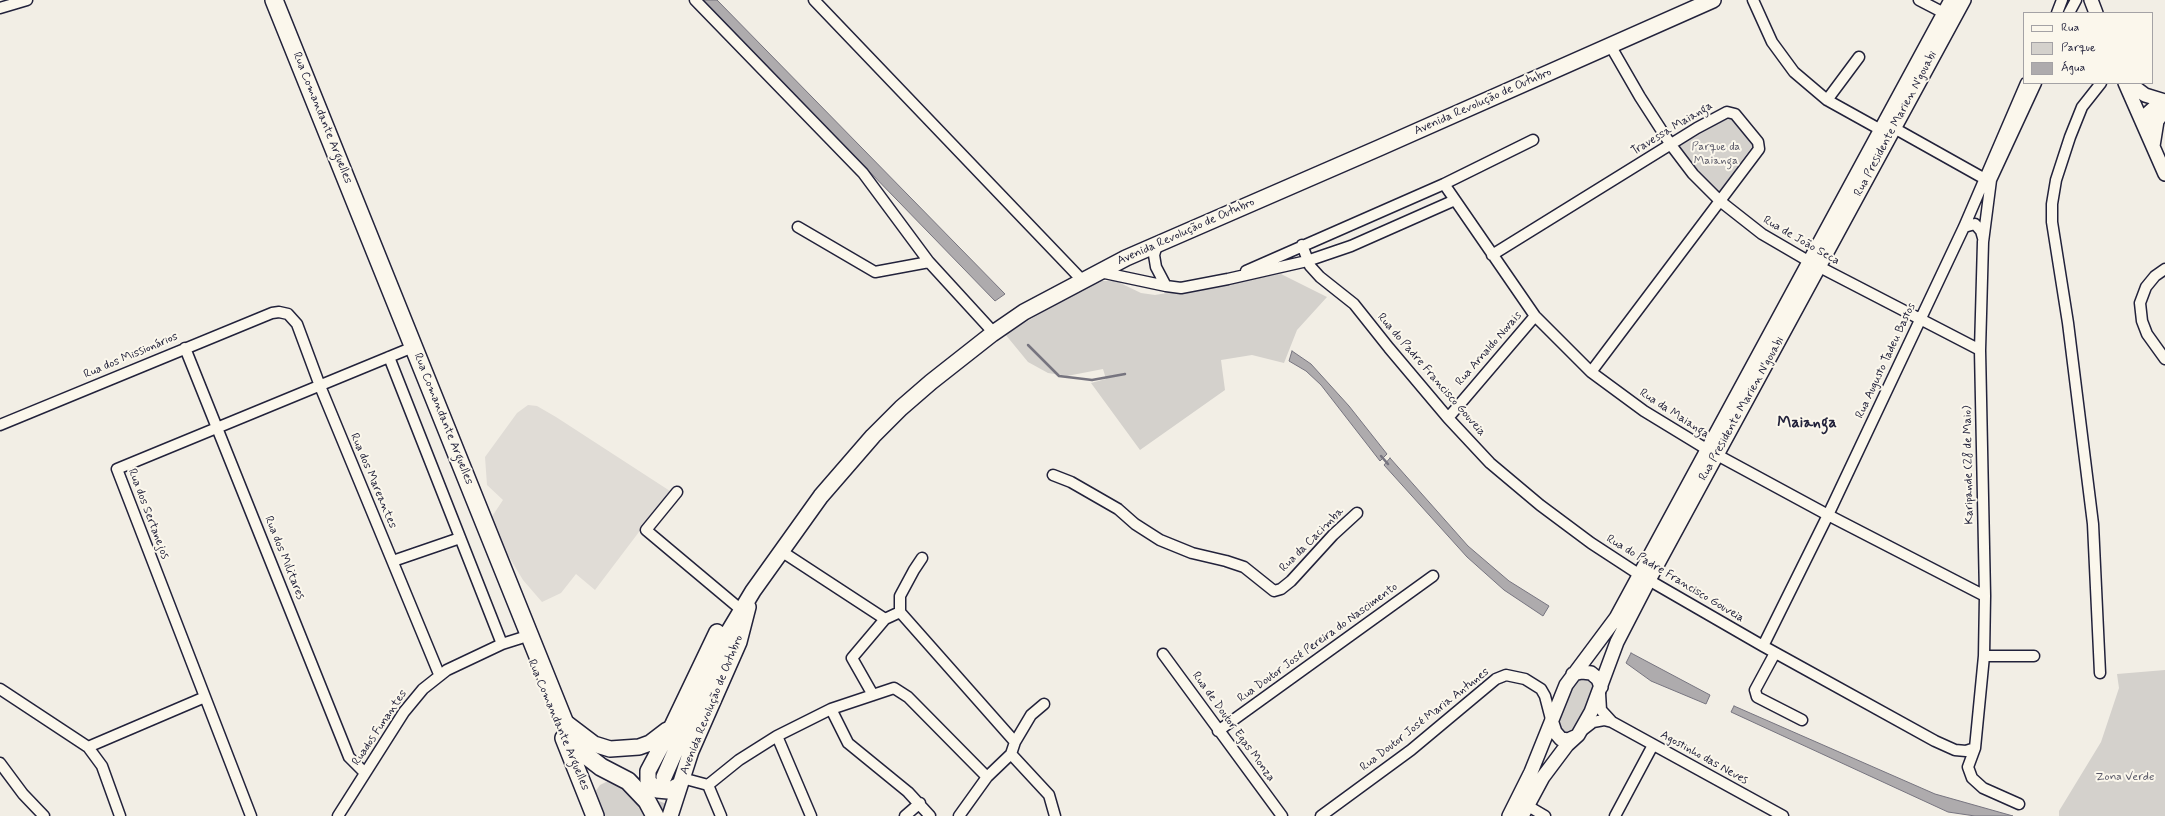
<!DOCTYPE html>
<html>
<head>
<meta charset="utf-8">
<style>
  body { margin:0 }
  #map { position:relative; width:2165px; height:816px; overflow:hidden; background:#f2eee5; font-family:Mynerve,sans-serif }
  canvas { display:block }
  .legend { position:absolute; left:2023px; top:12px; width:130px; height:72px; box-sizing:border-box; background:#fbf7ec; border:1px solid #a4a2a5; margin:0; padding:5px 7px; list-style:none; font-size:12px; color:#22223b }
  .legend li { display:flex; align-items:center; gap:8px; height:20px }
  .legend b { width:20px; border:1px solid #a4a2a5 }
</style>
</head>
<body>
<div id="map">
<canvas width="2165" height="816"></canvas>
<ul class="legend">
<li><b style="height:5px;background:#fbf7ec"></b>Rua</li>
<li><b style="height:11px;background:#d4d1cc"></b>Parque</li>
<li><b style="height:11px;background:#aeabad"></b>Água</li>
</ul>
</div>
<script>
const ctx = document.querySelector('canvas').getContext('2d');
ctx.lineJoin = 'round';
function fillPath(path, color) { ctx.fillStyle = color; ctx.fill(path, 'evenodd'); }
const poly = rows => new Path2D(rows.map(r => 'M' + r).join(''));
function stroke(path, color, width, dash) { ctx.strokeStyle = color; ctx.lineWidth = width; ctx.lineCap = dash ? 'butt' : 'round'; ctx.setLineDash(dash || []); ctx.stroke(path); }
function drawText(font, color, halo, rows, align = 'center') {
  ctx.font = font + ' Mynerve,sans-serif'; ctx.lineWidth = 4; ctx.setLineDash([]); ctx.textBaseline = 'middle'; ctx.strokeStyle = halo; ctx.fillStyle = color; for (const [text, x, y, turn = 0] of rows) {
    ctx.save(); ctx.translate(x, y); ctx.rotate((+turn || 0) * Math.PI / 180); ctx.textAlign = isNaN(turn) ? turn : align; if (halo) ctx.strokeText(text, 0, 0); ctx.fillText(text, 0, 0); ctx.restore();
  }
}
fillPath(poly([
  [528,405,537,406,556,417,670,491,595,590,576,574,561,593,542,602,523,580,505,550,491,518,503,500,487,485,485,457,517,413]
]), '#e0dcd6');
fillPath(poly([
  [1731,116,1754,144,1718,193,1678,147],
  [1281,274,1327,297,1297,330,1284,363,1252,355,1221,360,1225,390,1140,450,1091,383,1106,379,1103,369,1067,376,1048,373,1028,362,1005,334,1097,281,1116,281,1141,293,1155,295],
  [2165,670,2165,816,2059,816,2059,811,2101,742,2119,688,2117,674],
  [1584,675,1595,682,1593,700,1573,732,1565,732,1559,726,1557,717,1573,682],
  [606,782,615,782,633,794,649,816,605,816,596,800,595,792,600,785]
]), '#d4d1cc');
const water = poly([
  [703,0,717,0,1005,294,995,301,703,0],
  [1292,351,1311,364,1349,406,1387,454,1380,461,1321,385,1306,371,1289,361,1292,351],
  [1390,458,1468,546,1509,581,1549,606,1543,616,1504,590,1467,557,1384,465,1390,458],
  [1631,653,1710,695,1706,704,1651,681,1626,663,1631,653],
  [1734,706,1935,794,2013,816,1975,816,1948,812,1731,712,1734,706]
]);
fillPath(water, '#aeabad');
stroke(water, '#76747f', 1);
stroke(poly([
  [1028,345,1059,376,1092,380,1125,374],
  [1381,456,1388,464]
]), '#76747f', 2.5);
stroke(poly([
  [656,816,669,780]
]), '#c8c5c3', 15, [15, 8]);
const minor = poly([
  [695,0,863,173,929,262,994,333],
  [814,0,1082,280],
  [1753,0,1772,42,1794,72,1827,100,1881,130],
  [1919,0,1944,13],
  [0,8,27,0],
  [2057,13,2062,0],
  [2069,13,2076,0],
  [1610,45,1640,97,1671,145,1693,174,1720,201,1762,234,1810,262,1980,350],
  [1827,100,1859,57],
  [1894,128,1985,179],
  [1444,184,1535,316,1591,372,1644,411,1708,450,1828,515,1985,596],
  [798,227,875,272,929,262],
  [1964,227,1975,224,1981,231,1983,238],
  [1157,245,1154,255,1156,267,1166,286],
  [1302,245,1310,266,1320,277,1354,304,1389,348,1448,418,1490,463,1540,505,1591,543,1640,575,1763,646,1935,741,1955,750,1966,751,1975,748],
  [1492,255,1697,128,1727,112,1735,114,1758,142,1759,149,1591,372],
  [2165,269,2155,276,2146,287,2140,303,2142,321,2147,334,2165,359],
  [1246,271,1444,184,1533,140],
  [1100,272,1166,286,1181,288,1228,279,1307,261,1351,246,1455,200],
  [185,348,349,757,365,773],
  [389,357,502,644],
  [1448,418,1535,316],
  [0,425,272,313,279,312,288,314,297,324,320,386,439,674],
  [1053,475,1071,482,1118,509,1135,524,1160,540,1192,553,1226,561,1244,567,1274,591,1281,589,1291,581,1333,535,1357,513],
  [677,492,646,530,739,608],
  [781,551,885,619],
  [922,558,914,570,900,596,900,612,1015,742],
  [393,561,460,538],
  [1763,646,1828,515,1964,227,2026,83],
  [1775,653,1755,690,1757,697,1802,720],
  [1163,654,1282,816],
  [1984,656,2034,656],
  [2100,673,2093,524,2068,323,2052,222,2052,204,2056,180,2070,137,2082,107,2101,83],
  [0,689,88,747,102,766,120,816],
  [1600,693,1601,710,1612,722,1783,816],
  [873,695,852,658,885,619,900,612],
  [831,709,848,743,908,792,930,816],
  [1584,729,1593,722,1604,720,1612,722],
  [1218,731,1433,576],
  [777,736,811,816],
  [88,747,205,697],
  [1011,754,1049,795,1055,816],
  [0,763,23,794,44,816],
  [682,778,708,785,739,760,777,736,831,709,894,688,908,697,987,777],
  [708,785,721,816],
  [2019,804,1983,788,1972,778,1968,767,1975,748,1984,656,1985,596,1980,350,1983,242,1991,180,2036,83],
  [1528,806,1545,816],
  [251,816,117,469,406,350],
  [338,816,404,712,423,689,447,670,502,644,521,638],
  [905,816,920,803],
  [959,816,987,777,1011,754,1015,742,1031,715,1044,704],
  [1321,816,1411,750,1496,679,1506,675,1525,679,1541,689,1545,696,1552,723],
  [1615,816,1653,745]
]);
const tertiary = poly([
  [2091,0,2096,13],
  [2125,83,2165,174],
  [2129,83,2145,95,2165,101],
  [2144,126,2147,114,2157,105,2165,104],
  [2153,146,2157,121,2165,110],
  [1573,674,1582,672,1591,673,1598,679,1601,687],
  [1552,723,1555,732,1561,739,1568,740,1577,736],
  [1509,816,1531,772,1566,685,1616,618,1951,0],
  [1522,816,1543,777,1567,745,1578,735,1591,712,1617,642,1649,580,1964,0]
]);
const secondary = poly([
  [565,722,594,744,610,749,639,747,650,743,667,730],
  [664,777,726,636,753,591,821,496,873,436,901,408,931,382,992,334,1024,312,1126,258,1379,148,1713,0],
  [679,785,668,791,657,790,648,781,648,771,673,724,717,632],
  [670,816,691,751,739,642,748,607]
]);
const primary = poly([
  [274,0,564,721,571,736,583,753,601,767,628,781,647,801,655,816],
  [564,738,595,816]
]);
stroke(minor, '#22223b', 13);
stroke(tertiary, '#22223b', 16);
stroke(secondary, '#22223b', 18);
stroke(primary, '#22223b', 20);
stroke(minor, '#fbf7ec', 10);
stroke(tertiary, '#fbf7ec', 13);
stroke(secondary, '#fbf7ec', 15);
stroke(primary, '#fbf7ec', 17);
drawText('12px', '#22223b', '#fbf7ec', [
  ["Avenida Revolução de Outubro",1483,102,-24],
  ["Rua Comandante Arguelles",322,118,68],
  ["Rua Presidente Marien N'gouabi",1896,124,-62],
  ["Travessa Maianga",1672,129,-31],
  ["Avenida Revolução de Outubro",1186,232,-24],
  ["Rua de João Seca",1801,241,30],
  ["Rua Arnaldo Novais",1489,349,-49],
  ["Rua dos Missionários",131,356,-23],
  ["Rua Augusto Tadeu Bastos",1886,361,-65],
  ["Rua do Padre Francisco Gouveia",1431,375,49],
  ["Rua Presidente Marien N'gouabi",1742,409,-61],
  ["Rua da Maianga",1674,414,33],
  ["Rua Comandante Arguelles",443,419,68],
  ["Karipande (28 de Maio)",1969,465,-91],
  ["Rua dos Mareantes",373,481,67],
  ["Rua dos Sertanejos",148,514,69],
  ["Rua da Cacimba",1312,540,-45],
  ["Rua dos Militares",284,558,68],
  ["Rua do Padre Francisco Gouveia",1675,579,31],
  ["Rua Doutor José Pereira do Nascimento",1318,643,-36],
  ["Avenida Revolução de Outubro",712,705,-68],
  ["Rua Doutor José Maria Antunes",1425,720,-38],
  ["Rua Comandante Arguelles",558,725,67],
  ["Rua de Doutor Egas Monza",1233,727,54],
  ["Ruados Funantes",380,728,-56],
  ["Agostinho das Neves",1704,758,29]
]);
drawText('12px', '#575766', '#fbf7ec', [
  ["Parque da",1716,147],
  ["Maianga",1716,161],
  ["Zona Verde",2125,777]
]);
drawText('bold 16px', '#22223b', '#fbf7ec', [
  ["Maianga",1807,424]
]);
</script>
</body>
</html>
